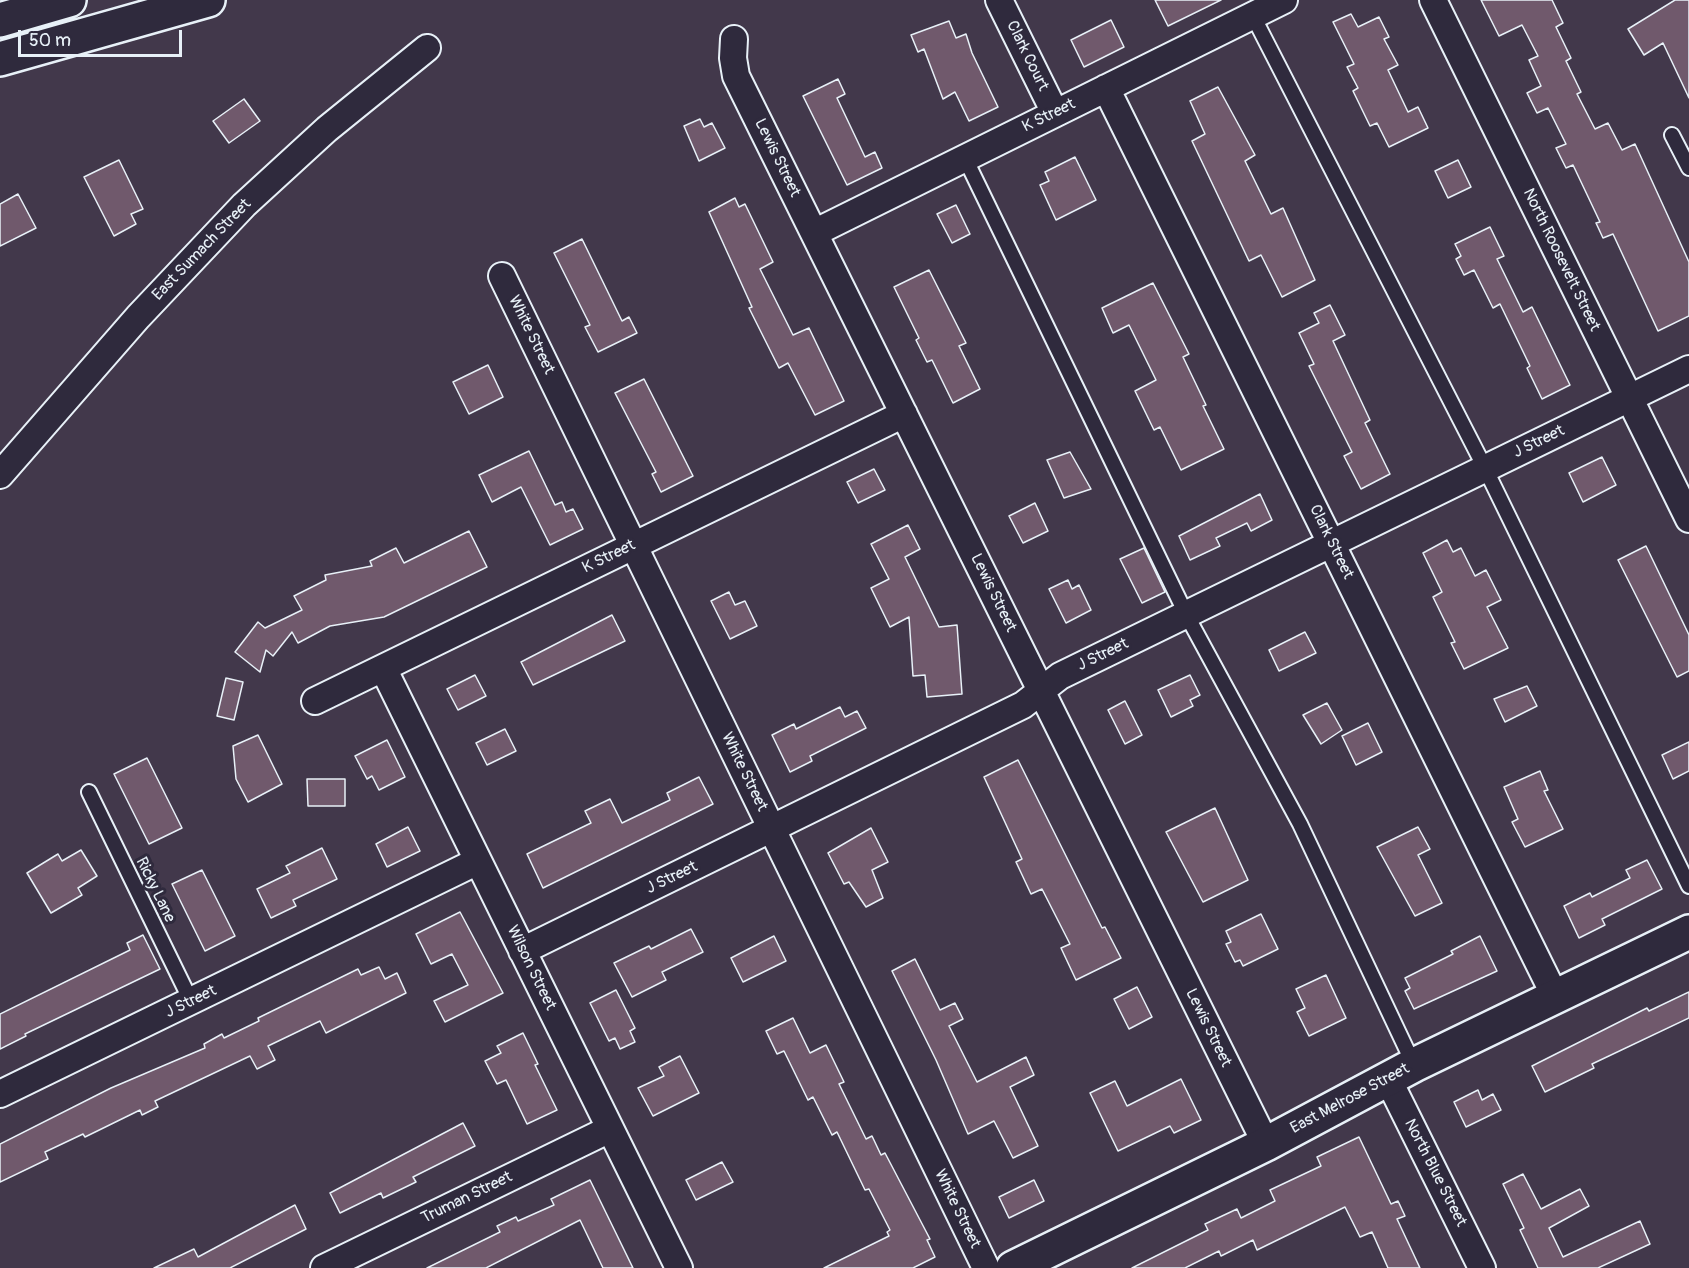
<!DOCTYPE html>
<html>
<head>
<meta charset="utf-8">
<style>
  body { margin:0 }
  #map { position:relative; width:1689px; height:1268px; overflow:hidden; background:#42384b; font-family:Pangolin,sans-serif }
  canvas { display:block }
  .scale { position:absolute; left:18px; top:30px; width:164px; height:27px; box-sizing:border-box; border:3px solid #e8f1f8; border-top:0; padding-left:8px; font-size:18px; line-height:21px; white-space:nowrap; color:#e8f1f8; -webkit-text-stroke:4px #2f2a3d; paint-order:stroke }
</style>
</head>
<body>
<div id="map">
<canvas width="1689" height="1268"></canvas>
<div class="scale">50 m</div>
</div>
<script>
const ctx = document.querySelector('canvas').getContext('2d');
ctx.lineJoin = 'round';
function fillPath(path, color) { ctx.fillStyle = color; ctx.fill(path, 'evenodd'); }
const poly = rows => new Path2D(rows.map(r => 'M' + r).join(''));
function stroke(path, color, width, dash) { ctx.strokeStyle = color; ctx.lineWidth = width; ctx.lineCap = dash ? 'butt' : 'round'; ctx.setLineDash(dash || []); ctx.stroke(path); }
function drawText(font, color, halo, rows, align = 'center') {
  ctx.font = font + ' Pangolin,sans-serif'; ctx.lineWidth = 6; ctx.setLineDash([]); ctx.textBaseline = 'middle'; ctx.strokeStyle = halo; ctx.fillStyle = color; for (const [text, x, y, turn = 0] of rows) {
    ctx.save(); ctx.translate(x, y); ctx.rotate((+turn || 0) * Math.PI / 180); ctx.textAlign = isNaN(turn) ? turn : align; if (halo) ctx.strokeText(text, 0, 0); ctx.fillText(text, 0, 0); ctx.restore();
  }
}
const building = poly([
  [1155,0,1221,0,1168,26,1155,0],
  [1481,0,1552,0,1563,23,1556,27,1571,58,1566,61,1581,92,1577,94,1595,129,1608,123,1622,150,1635,144,1689,262,1689,316,1658,331,1613,234,1603,238,1596,223,1600,222,1573,165,1566,168,1556,148,1566,144,1548,108,1537,113,1527,93,1541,86,1529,60,1538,56,1522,25,1499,36,1481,0],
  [1675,0,1689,0,1689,98,1663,43,1644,55,1628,29,1675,0],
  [1351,14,1358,27,1379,17,1389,37,1384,39,1398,65,1388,70,1408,112,1418,107,1428,128,1389,147,1377,123,1370,126,1353,91,1358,88,1347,67,1354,64,1333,22,1351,14],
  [1111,20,1124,47,1084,67,1071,40,1111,20],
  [949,21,956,38,966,34,972,53,998,107,969,121,955,92,943,99,924,49,918,52,911,35,949,21],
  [838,79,845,94,837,98,865,157,875,152,882,168,847,185,803,96,838,79],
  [1218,87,1255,155,1245,161,1271,214,1283,208,1315,280,1282,297,1261,255,1249,261,1192,141,1205,134,1190,101,1218,87],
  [244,99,260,121,229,143,213,121,244,99],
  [700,119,704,127,712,123,725,148,699,161,684,126,700,119],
  [1075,157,1096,200,1056,220,1040,185,1049,181,1045,172,1075,157],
  [119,160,143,209,131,214,136,224,114,236,84,177,119,160],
  [1458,160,1471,187,1448,198,1435,171,1458,160],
  [18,194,36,228,0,246,0,204,18,194],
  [735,198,739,207,745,204,773,262,760,269,793,335,809,328,844,401,815,415,788,363,779,368,749,308,752,307,709,212,735,198],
  [956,205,970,234,952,243,937,214,956,205],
  [1490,227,1504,256,1497,259,1523,312,1532,307,1570,385,1542,399,1527,368,1530,366,1500,304,1493,308,1474,270,1464,275,1456,259,1461,256,1455,244,1490,227],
  [582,239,622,321,629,317,637,333,598,352,585,327,590,325,554,253,582,239],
  [929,270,966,343,959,346,980,389,953,403,932,360,927,362,916,340,919,338,894,287,929,270],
  [1153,283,1189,354,1183,357,1206,405,1203,406,1224,449,1181,470,1160,427,1154,430,1135,391,1156,380,1129,325,1113,333,1102,308,1153,283],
  [1330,305,1345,335,1333,341,1370,420,1365,423,1390,474,1361,489,1344,456,1352,452,1309,366,1314,364,1299,333,1319,323,1314,313,1330,305],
  [488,365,503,397,469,414,453,382,488,365],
  [644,379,693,476,661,492,652,474,656,472,615,393,644,379],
  [529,451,555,505,562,502,566,512,573,509,583,529,550,545,521,487,492,502,479,475,529,451],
  [1070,452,1091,489,1064,498,1047,460,1070,452],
  [1602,457,1616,485,1583,502,1569,473,1602,457],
  [874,469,885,490,858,503,847,482,874,469],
  [1260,494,1272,520,1251,531,1247,523,1216,538,1220,546,1190,560,1179,536,1260,494],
  [1035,503,1048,531,1023,543,1009,516,1035,503],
  [908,525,920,549,905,557,939,627,957,625,962,694,927,697,925,675,913,676,909,617,890,627,871,588,889,579,871,544,908,525],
  [469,531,487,567,384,617,330,626,298,643,292,632,273,656,266,650,260,672,235,652,258,622,265,628,302,610,294,596,326,580,325,575,372,566,370,561,396,548,404,563,469,531],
  [1447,540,1453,552,1461,548,1475,576,1486,570,1501,600,1487,607,1508,648,1464,669,1451,643,1455,642,1433,597,1442,592,1423,553,1447,540],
  [1646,546,1689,635,1689,671,1677,677,1618,560,1646,546],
  [1144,548,1165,592,1142,603,1120,559,1144,548],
  [1068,580,1072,589,1079,585,1091,610,1066,623,1049,589,1068,580],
  [729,592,735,605,745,601,757,626,730,639,711,601,729,592],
  [612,615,625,641,533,685,521,662,612,615],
  [1305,632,1316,653,1279,671,1269,650,1305,632],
  [475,675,486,696,458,710,447,689,475,675],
  [1190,675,1200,695,1190,700,1193,706,1171,717,1158,690,1190,675],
  [226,678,243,682,234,720,217,716,226,678],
  [1527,686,1537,706,1505,722,1494,699,1527,686],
  [1125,701,1142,735,1125,744,1108,710,1125,701],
  [1327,703,1342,730,1321,744,1303,715,1327,703],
  [840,707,845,717,857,711,866,728,810,756,812,761,790,772,772,735,794,724,796,729,840,707],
  [1368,723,1382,752,1356,765,1342,736,1368,723],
  [505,729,516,751,487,765,476,743,505,729],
  [258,735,282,784,248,802,236,779,233,746,258,735],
  [387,740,405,777,379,790,372,776,367,779,355,756,387,740],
  [1689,742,1689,771,1673,779,1662,755,1689,742],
  [147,758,182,828,149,844,114,774,147,758],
  [1018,760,1102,928,1105,927,1121,958,1076,980,1061,948,1070,944,1042,889,1031,894,1016,862,1022,859,984,777,1018,760],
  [1540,771,1548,790,1544,791,1563,829,1525,847,1512,822,1518,819,1504,787,1540,771],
  [699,777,713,804,543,888,527,854,591,823,585,811,610,799,622,823,670,800,667,793,699,777],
  [307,779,345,779,345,806,308,806,307,779],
  [1215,808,1248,880,1203,902,1166,832,1215,808],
  [408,827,420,851,387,867,376,844,408,827],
  [1418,827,1430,849,1418,855,1442,903,1415,916,1377,847,1418,827],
  [871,828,888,862,872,870,883,898,866,907,849,882,844,884,828,853,871,828],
  [322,848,337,879,293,900,296,906,271,918,257,889,290,873,286,866,322,848],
  [81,850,97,876,78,888,82,895,51,913,27,873,58,854,62,861,81,850],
  [1647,860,1662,889,1602,919,1605,925,1579,938,1564,906,1590,893,1592,897,1630,878,1626,870,1647,860],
  [202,870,235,936,205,951,172,884,202,870],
  [460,912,503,993,445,1022,434,1001,468,985,452,954,431,964,416,934,460,912],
  [1261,914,1278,949,1243,966,1240,960,1235,962,1226,944,1231,942,1226,931,1261,914],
  [691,929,703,952,662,972,666,980,632,997,614,963,649,946,651,949,691,929],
  [143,935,160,969,25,1034,26,1036,0,1049,0,1014,130,950,127,943,143,935],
  [774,936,786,961,743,982,731,958,774,936],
  [1480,936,1497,971,1414,1009,1405,991,1410,988,1405,978,1453,954,1451,951,1480,936],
  [915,959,940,1010,955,1003,963,1019,949,1026,977,1082,1026,1057,1034,1075,1010,1087,1038,1146,1013,1158,994,1121,968,1134,936,1060,892,971,915,959],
  [379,967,385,979,397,973,406,993,326,1033,320,1021,268,1046,275,1060,257,1069,250,1056,155,1101,158,1107,142,1115,140,1110,85,1137,83,1134,45,1152,48,1159,0,1182,0,1144,111,1088,205,1048,204,1044,222,1034,224,1038,259,1021,258,1018,358,969,361,975,379,967],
  [1326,975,1346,1018,1309,1036,1297,1012,1305,1008,1296,989,1326,975],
  [1137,987,1152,1017,1129,1029,1114,999,1137,987],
  [616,990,635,1028,630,1031,635,1042,620,1049,615,1038,609,1041,590,1003,616,990],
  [1689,992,1689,1018,1592,1064,1594,1068,1545,1092,1532,1066,1647,1008,1649,1011,1689,992],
  [793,1018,810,1053,826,1045,844,1082,839,1084,866,1139,872,1136,881,1155,885,1153,930,1239,927,1240,935,1257,913,1268,824,1268,889,1236,887,1232,890,1230,869,1189,865,1190,837,1132,832,1135,813,1097,808,1100,784,1051,777,1054,766,1031,793,1018],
  [523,1033,538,1064,535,1065,557,1110,527,1124,506,1080,497,1084,485,1061,501,1053,497,1046,523,1033],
  [680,1056,699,1093,653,1116,638,1088,664,1076,659,1067,680,1056],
  [1181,1079,1201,1120,1174,1133,1170,1126,1118,1151,1090,1093,1115,1081,1127,1106,1181,1079],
  [1478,1090,1482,1100,1493,1094,1501,1110,1466,1127,1454,1102,1478,1090],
  [463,1123,475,1146,413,1177,416,1182,383,1198,381,1193,340,1213,330,1193,463,1123],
  [1359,1137,1391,1204,1398,1201,1405,1216,1397,1219,1420,1268,1388,1268,1372,1232,1360,1237,1345,1207,1257,1250,1253,1240,1221,1256,1219,1251,1185,1268,1132,1268,1208,1230,1205,1224,1237,1209,1241,1218,1275,1201,1270,1190,1321,1166,1317,1157,1359,1137],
  [722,1162,733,1182,696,1200,686,1180,722,1162],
  [1523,1174,1541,1209,1580,1189,1589,1206,1549,1228,1563,1257,1640,1221,1650,1244,1598,1268,1538,1268,1520,1230,1524,1228,1503,1184,1523,1174],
  [590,1180,633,1268,603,1268,580,1220,486,1268,427,1268,500,1232,497,1226,516,1217,518,1221,554,1205,551,1199,590,1180],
  [1034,1180,1044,1201,1009,1218,999,1197,1034,1180],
  [295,1205,306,1229,230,1268,154,1268,194,1249,198,1257,295,1205]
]);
fillPath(building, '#70596c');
stroke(building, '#e8f1f8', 1.5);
const service = poly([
  [1253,16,1485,468,1689,886],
  [1672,135,1689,168],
  [965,158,1186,614,1300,824,1414,1065],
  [89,792,191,1001]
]);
const minor = poly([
  [999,0,1055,113],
  [1433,0,1689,519],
  [734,39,733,58,736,76,1266,1144],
  [1106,88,1555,996],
  [814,233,1284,0],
  [502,276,986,1268],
  [0,475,138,317,244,205,327,129,427,48],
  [383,668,679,1268],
  [315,701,904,414],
  [522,951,1023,705,1060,676,1689,369],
  [1388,1079,1482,1268],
  [0,1094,478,861],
  [324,1268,610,1129]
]);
const secondary = poly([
  [1013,1268,1266,1144,1414,1065,1689,932]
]);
const trunk = poly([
  [0,20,69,0],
  [0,59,208,0]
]);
stroke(service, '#e8f1f8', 18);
stroke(minor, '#e8f1f8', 30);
stroke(secondary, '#e8f1f8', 38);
stroke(trunk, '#e8f1f8', 38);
stroke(service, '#2f2a3d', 14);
stroke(minor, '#2f2a3d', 26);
stroke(secondary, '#2f2a3d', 33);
stroke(trunk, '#2f2a3d', 33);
drawText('16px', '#e8f1f8', '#2f2a3d', [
  ["Clark Court",1027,56,64],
  ["K Street",1049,116,-26],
  ["Lewis Street",777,158,64],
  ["East Sumach Street",202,250,-46],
  ["North Roosevelt Street",1561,260,64],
  ["White Street",531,335,64],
  ["J Street",1539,442,-26],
  ["Clark Street",1331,542,64],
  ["K Street",609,557,-26],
  ["Lewis Street",993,593,64],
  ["J Street",1103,655,-26],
  ["White Street",744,772,64],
  ["J Street",672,878,-26],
  ["Ricky Lane",155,890,64],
  ["Wilson Street",531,968,64],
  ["J Street",191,1002,-26],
  ["Lewis Street",1208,1028,64],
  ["East Melrose Street",1350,1099,-28],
  ["North Blue Street",1435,1173,63],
  ["Truman Street",467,1198,-26],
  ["White Street",957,1209,64]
]);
</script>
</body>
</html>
